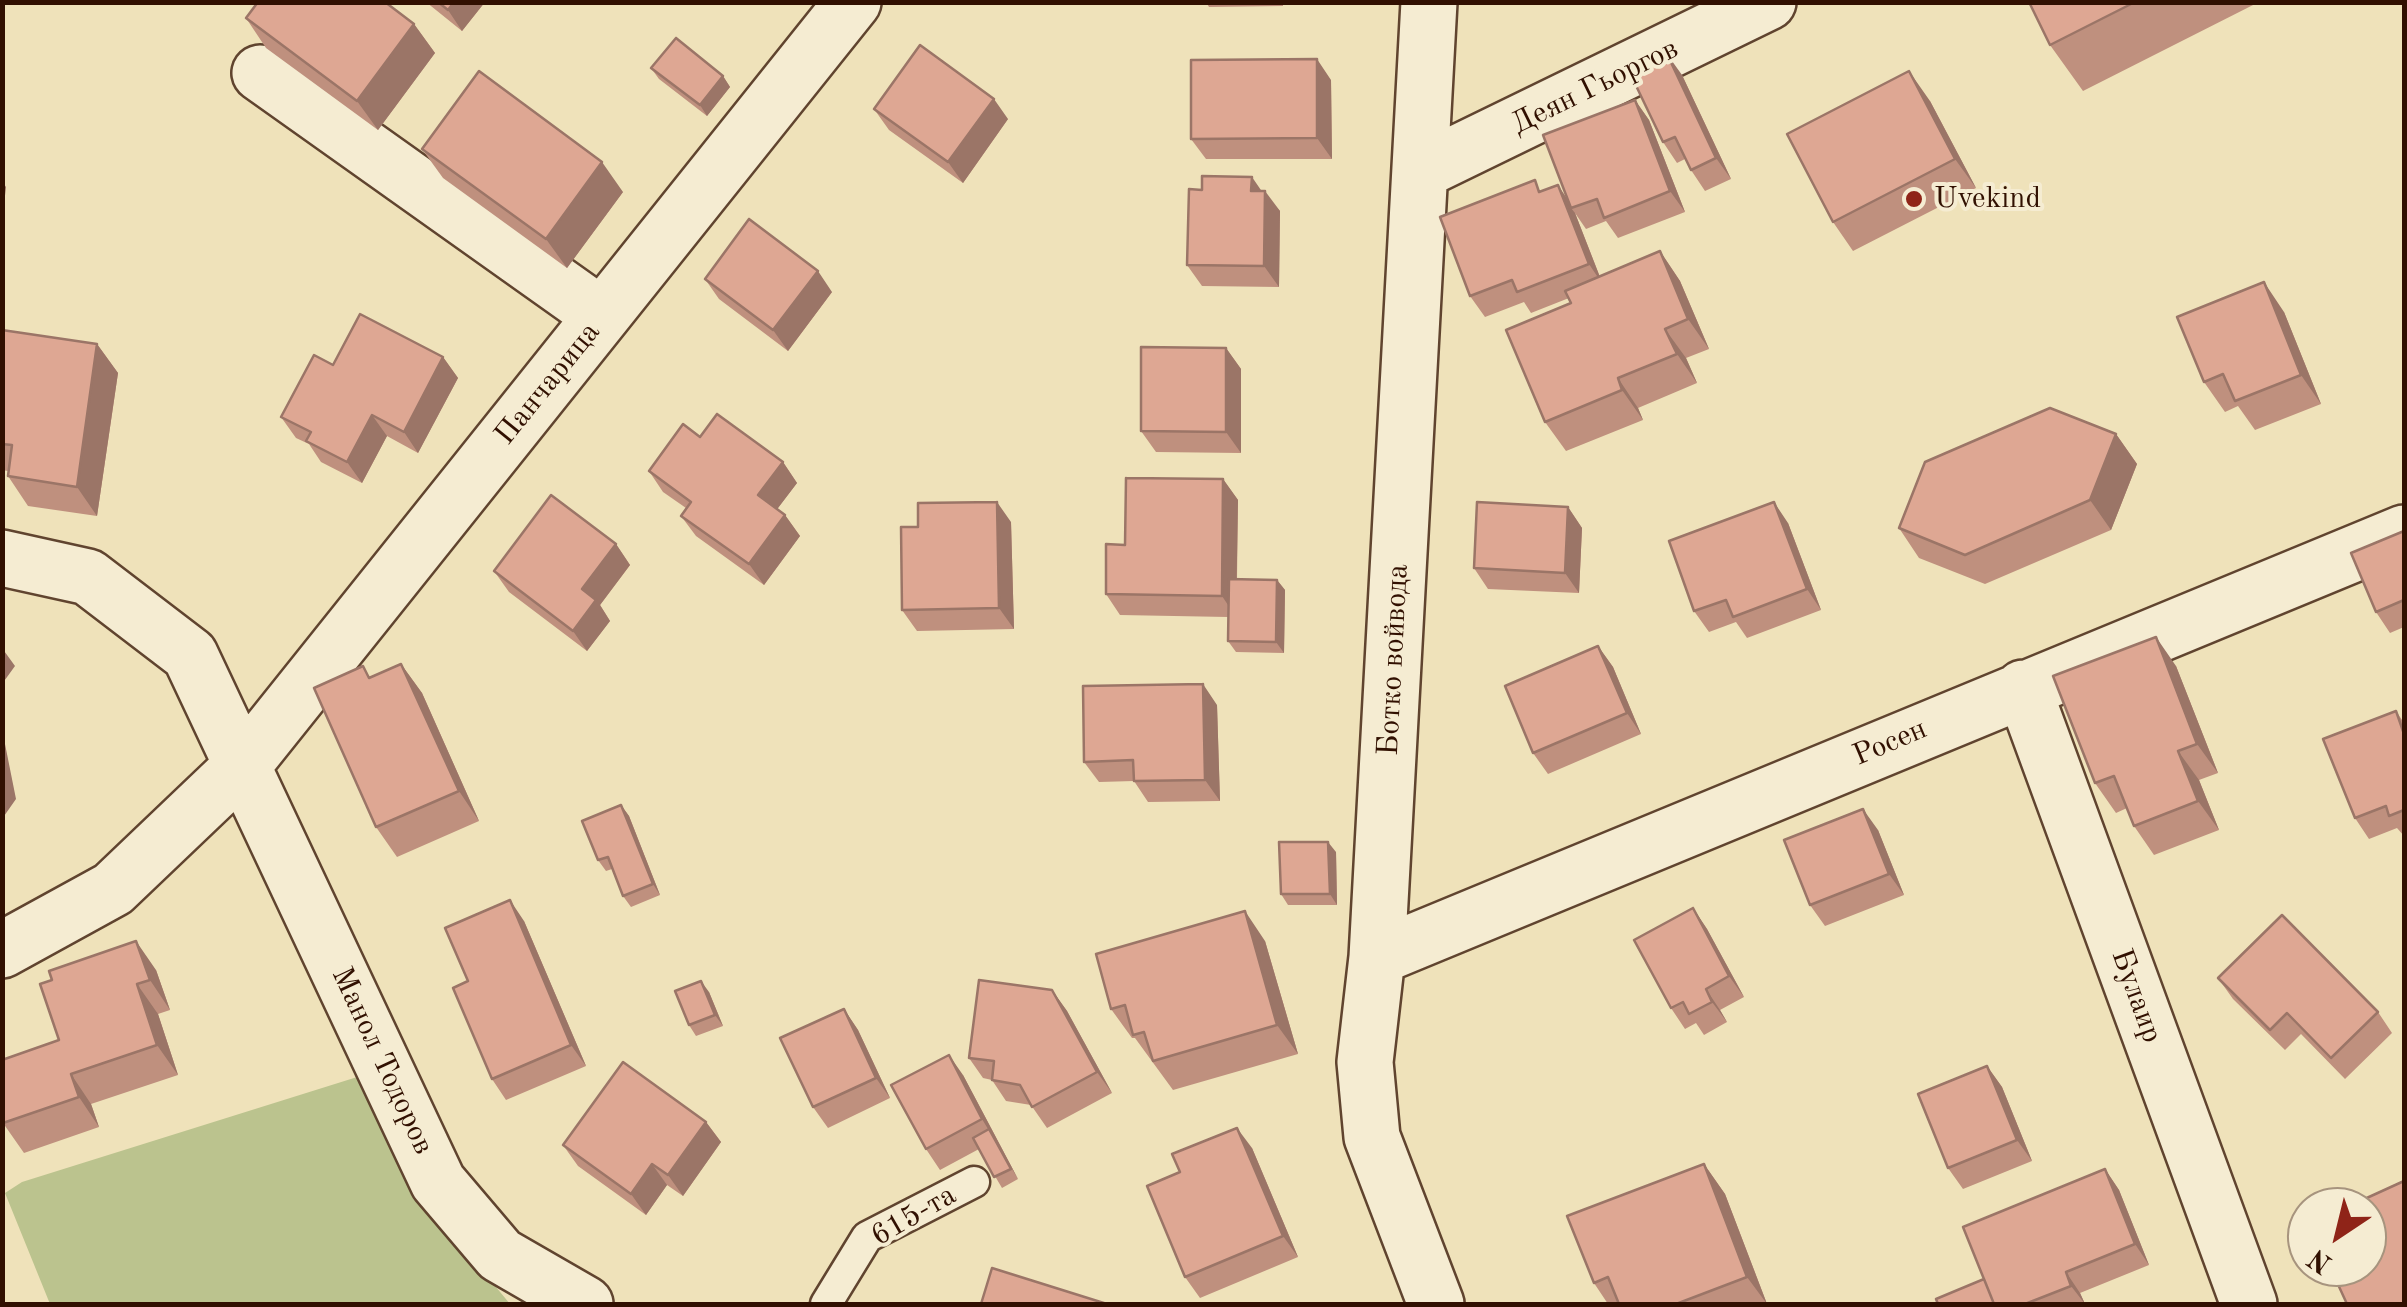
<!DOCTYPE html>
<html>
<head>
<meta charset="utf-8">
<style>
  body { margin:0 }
  #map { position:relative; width:2407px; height:1307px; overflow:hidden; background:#efe2ba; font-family:"Old Standard TT",serif }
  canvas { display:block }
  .frame { position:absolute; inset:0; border:5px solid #311001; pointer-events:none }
  .north { position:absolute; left:2287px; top:1187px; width:100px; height:100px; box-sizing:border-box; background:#f5ecd2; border:2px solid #a7947e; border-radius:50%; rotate:215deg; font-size:28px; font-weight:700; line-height:40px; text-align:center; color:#311001 }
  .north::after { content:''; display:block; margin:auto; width:35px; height:45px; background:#8f2418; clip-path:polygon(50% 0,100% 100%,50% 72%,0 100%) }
</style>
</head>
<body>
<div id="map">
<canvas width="2407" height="1307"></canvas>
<div class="frame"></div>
<div class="north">N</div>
</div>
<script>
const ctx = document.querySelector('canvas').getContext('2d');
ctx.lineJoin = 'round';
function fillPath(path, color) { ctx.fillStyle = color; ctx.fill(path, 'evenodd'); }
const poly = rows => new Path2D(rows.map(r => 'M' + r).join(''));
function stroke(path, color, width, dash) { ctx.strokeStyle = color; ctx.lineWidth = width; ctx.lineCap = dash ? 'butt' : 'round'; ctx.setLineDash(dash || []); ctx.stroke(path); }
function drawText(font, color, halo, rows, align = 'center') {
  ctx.font = font + ' "Old Standard TT",serif'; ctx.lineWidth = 8; ctx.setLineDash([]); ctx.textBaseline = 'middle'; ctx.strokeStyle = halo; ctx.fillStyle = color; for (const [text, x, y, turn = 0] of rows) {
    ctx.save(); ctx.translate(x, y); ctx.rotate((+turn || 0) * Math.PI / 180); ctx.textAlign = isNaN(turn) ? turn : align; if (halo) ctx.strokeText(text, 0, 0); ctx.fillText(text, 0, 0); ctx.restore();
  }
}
fillPath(poly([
  [370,1073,439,1218,510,1304,50,1304,5,1193,22,1182]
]), '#bbc38e');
const service = poly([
  [826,1304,867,1237,974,1182]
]);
const minor = poly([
  [1429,2,1377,957,1365,1062,1372,1137,1436,1304],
  [260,73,602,316],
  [1421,171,1768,2],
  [2,558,88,577,190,655,438,1182,500,1255,585,1304],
  [2023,688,2249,1304],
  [2,950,113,889,243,765,853,2],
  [1377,957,2404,533]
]);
stroke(service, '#60442f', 35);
stroke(minor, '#60442f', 60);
stroke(service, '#f5ecd2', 30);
stroke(minor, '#f5ecd2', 55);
fillPath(poly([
  [426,2,485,2,462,31],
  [1206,2,1283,2,1283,6,1209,7],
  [1495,2,1572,2,1572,5,1497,5],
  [2029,2,2259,2,2083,91,2050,45],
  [246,18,414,24,435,53,378,130,266,48],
  [651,68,723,76,730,87,707,116,659,79],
  [1682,75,1731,179,1705,191,1691,170,1685,159,1677,163,1663,142],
  [1331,80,1332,159,1206,159,1191,139],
  [1635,100,1649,120,1685,212,1618,238,1606,221,1586,229,1575,213,1600,277,1660,251,1680,281,1709,349,1686,358,1697,383,1638,408,1643,420,1566,451,1545,422,1571,303,1569,298,1531,313,1524,302,1485,317,1470,296,1542,191,1569,202],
  [1930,101,1976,188,1853,251,1833,222],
  [874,109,1008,119,963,183,889,130],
  [422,149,623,192,567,268,443,178],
  [1261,191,1280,211,1279,287,1202,286,1187,265],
  [705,279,832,292,788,351,719,299],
  [2284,312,2321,404,2255,430,2238,406,2225,412,2204,382],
  [2,330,97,344,118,373,97,516,28,506,8,476,8,471,2,470],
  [1226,348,1241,369,1241,453,1156,452,1141,431],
  [443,357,458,378,418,453,387,436,362,483,321,462,309,444,296,438,281,417,333,365],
  [2116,434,2137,464,2111,530,1985,584,1919,558,1899,528],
  [700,437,783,462,797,483,777,509,785,515,800,536,764,585,696,536,681,516,686,508,663,492,649,471],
  [1223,479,1238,500,1237,579,1277,580,1285,590,1284,653,1236,652,1228,641,1228,617,1120,615,1106,594,1125,545],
  [1568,507,1582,528,1579,593,1488,589,1474,568],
  [1011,522,1014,629,917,631,902,610,918,527],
  [1788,523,1821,610,1747,638,1736,622,1709,632,1694,611],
  [2404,531,2404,627,2390,633,2376,612],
  [616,544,630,565,600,605,610,621,587,651,509,592,494,571],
  [1598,646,1613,667,1641,734,1548,774,1533,753],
  [401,664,422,693,479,821,397,857,376,827,371,677],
  [2176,666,2218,773,2199,780,2219,830,2154,855,2134,826,2127,808,2116,813,2095,783],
  [1217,705,1220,801,1148,802,1134,781,1099,782,1084,762],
  [2396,711,2404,723,2404,836,2397,828,2369,839,2355,818],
  [621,805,629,816,660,895,631,907,623,896,612,869,606,871,598,860],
  [1878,830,1904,895,1825,926,1810,905],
  [1336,852,1337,905,1288,905,1281,894],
  [1693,908,1707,929,1744,997,1720,1010,1727,1022,1704,1035,1696,1023,1685,1029,1671,1008],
  [524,921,586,1066,506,1100,492,1079,468,981],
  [1265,941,1298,1054,1173,1090,1135,1038,1132,1038,1111,1009],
  [156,970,170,1010,158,1014,178,1075,91,1104,99,1127,24,1153,3,1123,59,1040],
  [2218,978,2378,1012,2392,1033,2345,1079,2301,1034,2285,1050,2233,999],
  [1052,990,1067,1011,1112,1093,1047,1128,1031,1105,1006,1101,992,1080,983,1078,969,1058],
  [709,992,723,1026,696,1036,689,1025],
  [844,1009,858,1030,890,1098,828,1128,813,1107],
  [1987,1066,2002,1087,2032,1161,1963,1189,1948,1168],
  [963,1075,1018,1179,1002,1188,979,1149,940,1170,926,1149],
  [706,1122,721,1142,683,1196,667,1185,646,1215,578,1166,563,1145],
  [1252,1148,1298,1257,1200,1298,1185,1277],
  [1704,1164,1725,1194,1767,1304,1608,1304,1594,1283],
  [2105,1169,2119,1190,2149,1265,2080,1293,2085,1304,1938,1304,1984,1279]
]), '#bf907e');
fillPath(poly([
  [454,2,485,2,462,31,448,10],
  [414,24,435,53,378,130,357,101],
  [1667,54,1682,75,1731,179,1716,158],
  [1317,59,1331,80,1332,159,1317,138],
  [1909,71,1930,101,1976,188,1955,159],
  [723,76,730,87,707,116,700,105],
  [994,99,1008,119,963,183,948,162],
  [1635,100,1649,120,1685,212,1670,191],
  [602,162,623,192,567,268,546,239],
  [1252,177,1265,196,1265,191,1280,211,1279,287,1264,266,1251,191],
  [2,181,6,187,2,222],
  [1558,185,1572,206,1571,208,1575,213,1603,285,1589,264],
  [1660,251,1680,281,1709,349,1688,319],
  [818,271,832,292,788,351,773,330],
  [2264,282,2284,312,2321,404,2301,375],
  [1665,329,1686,358,1697,383,1677,354],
  [97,344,118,373,97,516,77,487],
  [1226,348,1241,369,1241,453,1226,432],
  [443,357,458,378,418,453,404,432],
  [1618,378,1638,408,1643,420,1622,390],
  [372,415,387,436,362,483,347,462],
  [2116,434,2137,464,2111,530,2090,500],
  [783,462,797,483,772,516,758,495],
  [1223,479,1238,500,1236,617,1222,596],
  [997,502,1011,522,1014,629,999,608],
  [1774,502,1788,523,1821,610,1807,589],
  [1568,507,1582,528,1579,593,1565,573],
  [785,515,800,536,764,585,749,564],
  [616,544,630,565,600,605,610,621,587,651,573,631,582,589],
  [1277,580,1285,590,1284,653,1276,642],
  [2156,637,2176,666,2218,773,2197,744],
  [1598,646,1613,667,1641,734,1627,713],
  [2,648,15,666,2,684],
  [401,664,422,693,479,821,459,791],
  [1203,684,1217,705,1220,801,1205,780],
  [2,729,16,799,2,819],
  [2178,751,2199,780,2219,830,2198,801],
  [621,805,629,816,660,895,653,884],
  [1863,809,1878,830,1904,895,1889,874],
  [1328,842,1336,852,1337,905,1330,894],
  [510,900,524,921,586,1066,571,1045],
  [1693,908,1707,929,1744,997,1729,976],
  [1245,911,1265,941,1298,1054,1277,1025],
  [136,941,156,970,170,1010,150,980],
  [701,981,709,992,723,1026,715,1015],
  [137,984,158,1014,178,1075,157,1045],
  [1706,989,1720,1010,1727,1022,1712,1002],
  [1052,990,1067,1011,1112,1093,1097,1072],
  [844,1009,858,1030,890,1098,876,1078],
  [949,1055,963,1075,1018,1179,982,1119],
  [1987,1066,2002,1087,2032,1161,2017,1140],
  [71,1074,91,1104,99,1127,79,1097],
  [706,1122,721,1142,683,1196,668,1175],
  [1237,1128,1252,1148,1298,1257,1283,1236],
  [652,1164,667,1185,646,1215,631,1194],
  [1704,1164,1725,1194,1767,1304,1747,1277],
  [2105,1169,2119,1190,2149,1265,2135,1244],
  [2066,1272,2080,1293,2085,1304,2071,1286]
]), '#9b7567');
const building = poly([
  [258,2,385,2,414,24,357,101,246,18,258,2],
  [438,2,454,2,448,10,438,2],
  [2029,2,2135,2,2050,45,2029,2],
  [676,38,723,76,700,105,651,68,676,38],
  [920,45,994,99,948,162,874,109,920,45],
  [1667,54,1716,158,1691,170,1675,137,1663,142,1629,71,1667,54],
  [1317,59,1317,138,1191,139,1191,60,1317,59],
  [479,71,602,162,546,239,422,149,479,71],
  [1909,71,1955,159,1833,222,1787,134,1909,71],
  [1635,100,1670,191,1604,218,1597,199,1571,208,1543,135,1635,100],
  [1202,176,1252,177,1251,191,1265,191,1264,266,1187,265,1189,189,1202,190,1202,176],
  [1535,180,1539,192,1558,185,1589,264,1517,292,1512,280,1470,296,1440,217,1535,180],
  [749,219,818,271,773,330,705,279,749,219],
  [1660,251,1688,319,1665,329,1677,354,1618,378,1622,390,1545,422,1506,330,1571,303,1565,291,1660,251],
  [2264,282,2301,375,2235,401,2223,374,2204,382,2177,317,2264,282],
  [360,314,443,357,404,432,372,415,347,462,306,441,311,432,281,417,314,355,333,365,360,314],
  [2,330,97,344,77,487,8,476,12,445,2,444,2,330],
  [1141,347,1226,348,1226,432,1141,431,1141,347],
  [2050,408,2116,434,2090,500,1965,555,1899,528,1925,462,2050,408],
  [717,414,783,462,758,495,785,515,749,564,681,516,691,502,649,471,683,424,700,437,717,414],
  [1126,478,1223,479,1222,596,1106,594,1106,544,1125,545,1126,478],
  [551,495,616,544,582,589,596,600,573,631,494,571,551,495],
  [997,502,999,608,902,610,901,527,918,527,918,503,997,502],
  [1477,502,1568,507,1565,573,1474,568,1477,502],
  [1774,502,1807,589,1733,617,1726,600,1694,611,1669,541,1774,502],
  [2404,531,2404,600,2376,612,2351,553,2404,531],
  [1229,579,1277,580,1276,642,1228,641,1229,579],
  [2156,637,2197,744,2178,751,2198,801,2134,826,2114,776,2095,783,2053,676,2156,637],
  [1598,646,1627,713,1533,753,1505,686,1598,646],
  [401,664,459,791,376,827,314,688,363,666,369,678,401,664],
  [1203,684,1205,780,1134,781,1133,760,1084,762,1083,686,1203,684],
  [2396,711,2404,734,2404,810,2389,816,2386,806,2355,818,2323,739,2396,711],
  [621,805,653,884,623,896,608,857,598,860,582,821,621,805],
  [1863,809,1889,874,1810,905,1784,840,1863,809],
  [1279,842,1328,842,1330,894,1281,894,1279,842],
  [510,900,571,1045,492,1079,453,988,468,981,445,928,510,900],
  [1693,908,1729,976,1706,989,1712,1002,1689,1014,1683,1002,1671,1008,1634,940,1693,908],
  [1245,911,1277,1025,1153,1061,1144,1032,1133,1035,1125,1005,1111,1009,1096,954,1245,911],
  [2282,915,2378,1012,2331,1058,2287,1013,2270,1030,2218,978,2282,915],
  [136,941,150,980,137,984,157,1045,71,1074,79,1097,3,1123,2,1060,59,1040,40,984,52,980,49,971,136,941],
  [979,980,1052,990,1097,1072,1032,1107,1020,1085,992,1080,994,1061,969,1058,979,980],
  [701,981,715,1015,689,1025,675,991,701,981],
  [844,1009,876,1078,813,1107,780,1038,844,1009],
  [949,1055,982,1119,926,1149,891,1085,949,1055],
  [623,1062,706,1122,668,1175,652,1164,631,1194,563,1145,623,1062],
  [1987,1066,2017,1140,1948,1168,1918,1094,1987,1066],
  [1237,1128,1283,1236,1185,1277,1147,1186,1180,1172,1172,1154,1237,1128],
  [989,1129,1011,1169,994,1177,973,1138,989,1129],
  [1704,1164,1747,1277,1676,1304,1619,1304,1608,1277,1594,1283,1567,1216,1704,1164],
  [2105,1169,2135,1244,2066,1272,2071,1286,2025,1304,1994,1304,1963,1227,2105,1169],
  [2404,1181,2404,1304,2347,1304,2330,1267,2367,1267,2367,1207,2347,1207,2404,1181],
  [992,1268,1107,1304,981,1304,992,1268],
  [1984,1279,1994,1304,1938,1304,1936,1299,1984,1279]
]);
fillPath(building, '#dea793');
stroke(building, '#9b7567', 2.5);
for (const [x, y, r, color] of [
  [1914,199,10,"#8f2418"]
]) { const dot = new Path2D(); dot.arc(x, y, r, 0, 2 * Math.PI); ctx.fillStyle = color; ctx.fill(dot); stroke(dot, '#f5ecd2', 4); }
drawText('30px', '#311001', '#f5ecd2', [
  ["Деян Гьоргов",1595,87,-26],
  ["Панчарица",548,384,-51],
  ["Ботко войвода",1394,660,-87],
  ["Росен",1890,743,-23],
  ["Булаир",2136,996,70],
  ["Манол Тодоров",382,1061,65],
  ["615-та",914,1216,-30]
]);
drawText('30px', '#311001', '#f5ecd2', [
  ["Uvekind",1934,199]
], 'left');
</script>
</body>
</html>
